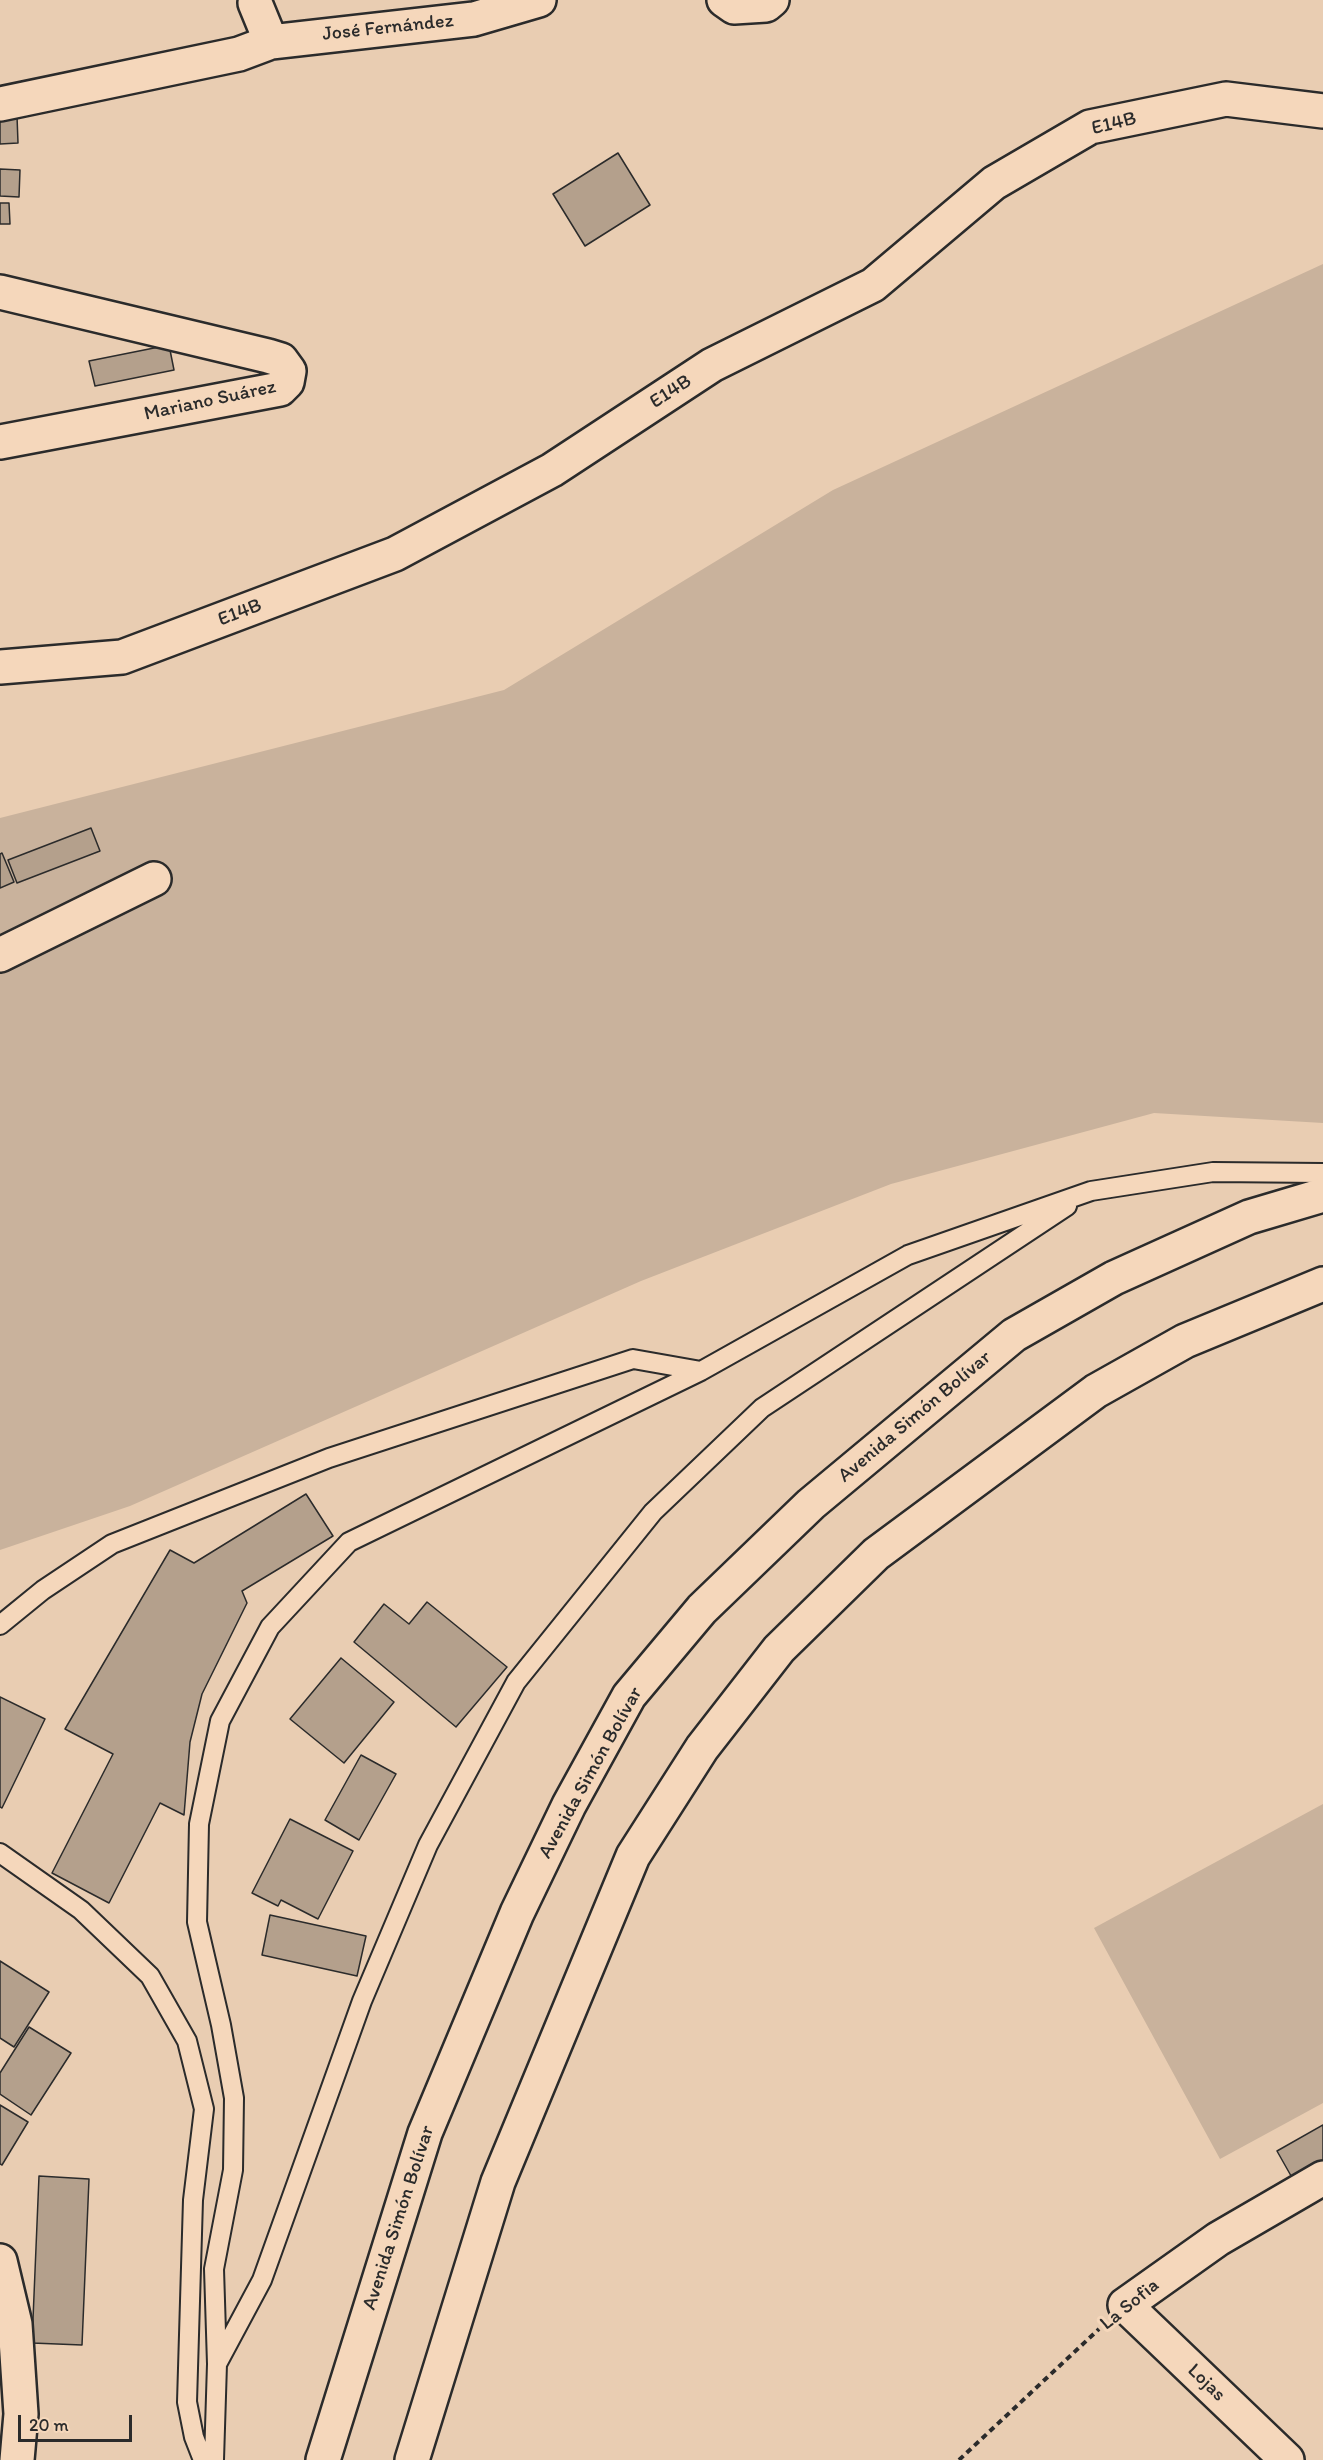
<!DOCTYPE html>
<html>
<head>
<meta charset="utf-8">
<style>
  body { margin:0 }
  #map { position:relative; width:1323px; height:2460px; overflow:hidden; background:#e9cdb2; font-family:Itim,sans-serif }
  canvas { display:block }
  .scale { position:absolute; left:18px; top:2415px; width:114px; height:27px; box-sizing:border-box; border:3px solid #2b2b2b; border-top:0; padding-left:8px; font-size:18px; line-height:21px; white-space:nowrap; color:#2b2b2b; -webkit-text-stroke:4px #f5d7bb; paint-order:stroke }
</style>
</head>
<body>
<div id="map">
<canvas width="1323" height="2460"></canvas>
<div class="scale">20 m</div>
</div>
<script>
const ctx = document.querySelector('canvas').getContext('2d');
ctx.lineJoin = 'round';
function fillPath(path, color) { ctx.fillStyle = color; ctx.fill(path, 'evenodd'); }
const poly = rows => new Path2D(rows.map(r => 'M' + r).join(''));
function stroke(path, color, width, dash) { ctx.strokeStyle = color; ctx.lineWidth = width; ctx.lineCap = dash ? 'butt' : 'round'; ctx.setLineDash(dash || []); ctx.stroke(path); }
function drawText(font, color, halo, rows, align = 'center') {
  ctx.font = font + ' Itim,sans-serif'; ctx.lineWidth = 6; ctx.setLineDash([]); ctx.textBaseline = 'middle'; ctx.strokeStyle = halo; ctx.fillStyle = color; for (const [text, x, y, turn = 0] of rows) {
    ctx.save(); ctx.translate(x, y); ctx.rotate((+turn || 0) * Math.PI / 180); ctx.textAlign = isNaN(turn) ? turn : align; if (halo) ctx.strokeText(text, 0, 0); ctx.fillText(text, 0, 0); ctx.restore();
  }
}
fillPath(poly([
  [1323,264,1323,1123,1154,1113,891,1184,641,1281,130,1506,0,1550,0,818,504,690,833,490],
  [1323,1804,1323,2103,1220,2159,1094,1928]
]), '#c9b29c');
const building = poly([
  [17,116,18,143,0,144,0,117,17,116],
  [618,153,650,205,585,246,553,194,618,153],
  [0,169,20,170,19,197,0,196,0,169],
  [0,203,9,203,10,224,0,224,0,203],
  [169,345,174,370,95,386,89,361,169,345],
  [91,828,100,851,17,883,8,860,91,828],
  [2,853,14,882,0,888,0,854,2,853],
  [306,1494,333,1536,242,1591,247,1603,202,1694,190,1742,184,1815,160,1803,109,1903,52,1873,113,1754,65,1729,170,1550,194,1563,306,1494],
  [427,1602,507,1667,456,1727,354,1642,384,1604,409,1624,427,1602],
  [341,1658,394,1702,344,1763,290,1719,341,1658],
  [0,1697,45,1719,2,1808,0,1807,0,1697],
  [361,1755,396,1774,359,1840,325,1820,361,1755],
  [290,1819,353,1851,318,1919,281,1900,278,1906,252,1893,290,1819],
  [270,1915,366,1936,357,1976,262,1955,270,1915],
  [0,1961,49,1992,14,2047,0,2038,0,1961],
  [29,2027,71,2053,31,2115,0,2094,0,2073,29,2027],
  [0,2105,28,2122,2,2165,0,2164,0,2105],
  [1323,2125,1323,2177,1299,2190,1277,2151,1323,2125],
  [39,2176,89,2179,82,2345,32,2343,39,2176]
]);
fillPath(building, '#b4a08c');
stroke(building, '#2b2b2b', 1.5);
const lane = poly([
  [0,1625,43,1590,112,1544,329,1458,633,1359,701,1371],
  [0,1853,81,1910,150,1976,187,2041,204,2109,193,2200,187,2402,194,2437,203,2460],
  [217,2364,262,2280,362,2001,428,1845,516,1682,653,1512,762,1408,1067,1206],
  [214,2460,217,2364,214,2269,233,2170,234,2098,221,2025,197,1922,199,1824,220,1721,270,1627,349,1542,701,1371,908,1255,1091,1191,1213,1172,1323,1173]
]);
const street = poly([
  [724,0,734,7,766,5,772,0],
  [255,3,271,42],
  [0,104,239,54,271,42,474,19,539,0],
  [0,292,268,356,281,360,289,371,287,382,280,389,0,442],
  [0,667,122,657,395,554,552,470,712,365,873,285,994,183,1090,127,1226,99,1323,111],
  [0,955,154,879],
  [0,2261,15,2324,21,2414,17,2460],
  [1287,2460,1125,2305,1218,2239,1323,2178]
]);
const highway = poly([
  [323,2460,425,2133,517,1913,569,1805,629,1696,702,1609,811,1504,1014,1335,1114,1278,1249,1217,1323,1195],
  [412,2460,498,2182,633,1856,702,1748,779,1649,876,1554,1096,1391,1185,1341,1323,1284]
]);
stroke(lane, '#2b2b2b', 22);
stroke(street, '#2b2b2b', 38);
stroke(highway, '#2b2b2b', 38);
stroke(poly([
  [959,2460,1099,2329]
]), '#2b2b2b', 4, [6, 4.5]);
stroke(lane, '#f5d7bb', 18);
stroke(street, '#f5d7bb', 33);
stroke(highway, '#f5d7bb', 33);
drawText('20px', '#2b2b2b', '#f5d7bb', [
  ["José Fernández",388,28,-6],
  ["E14B",1114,124,-14],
  ["E14B",671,392,-33],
  ["Mariano Suárez",210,401,-12],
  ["E14B",240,613,-21],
  ["Avenida Simón Bolívar",915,1417,-40],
  ["Avenida Simón Bolívar",591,1773,-61],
  ["Avenida Simón Bolívar",399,2218,-72],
  ["La Sofia",1130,2305,-39],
  ["Lojas",1206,2383,44]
]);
</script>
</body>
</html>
